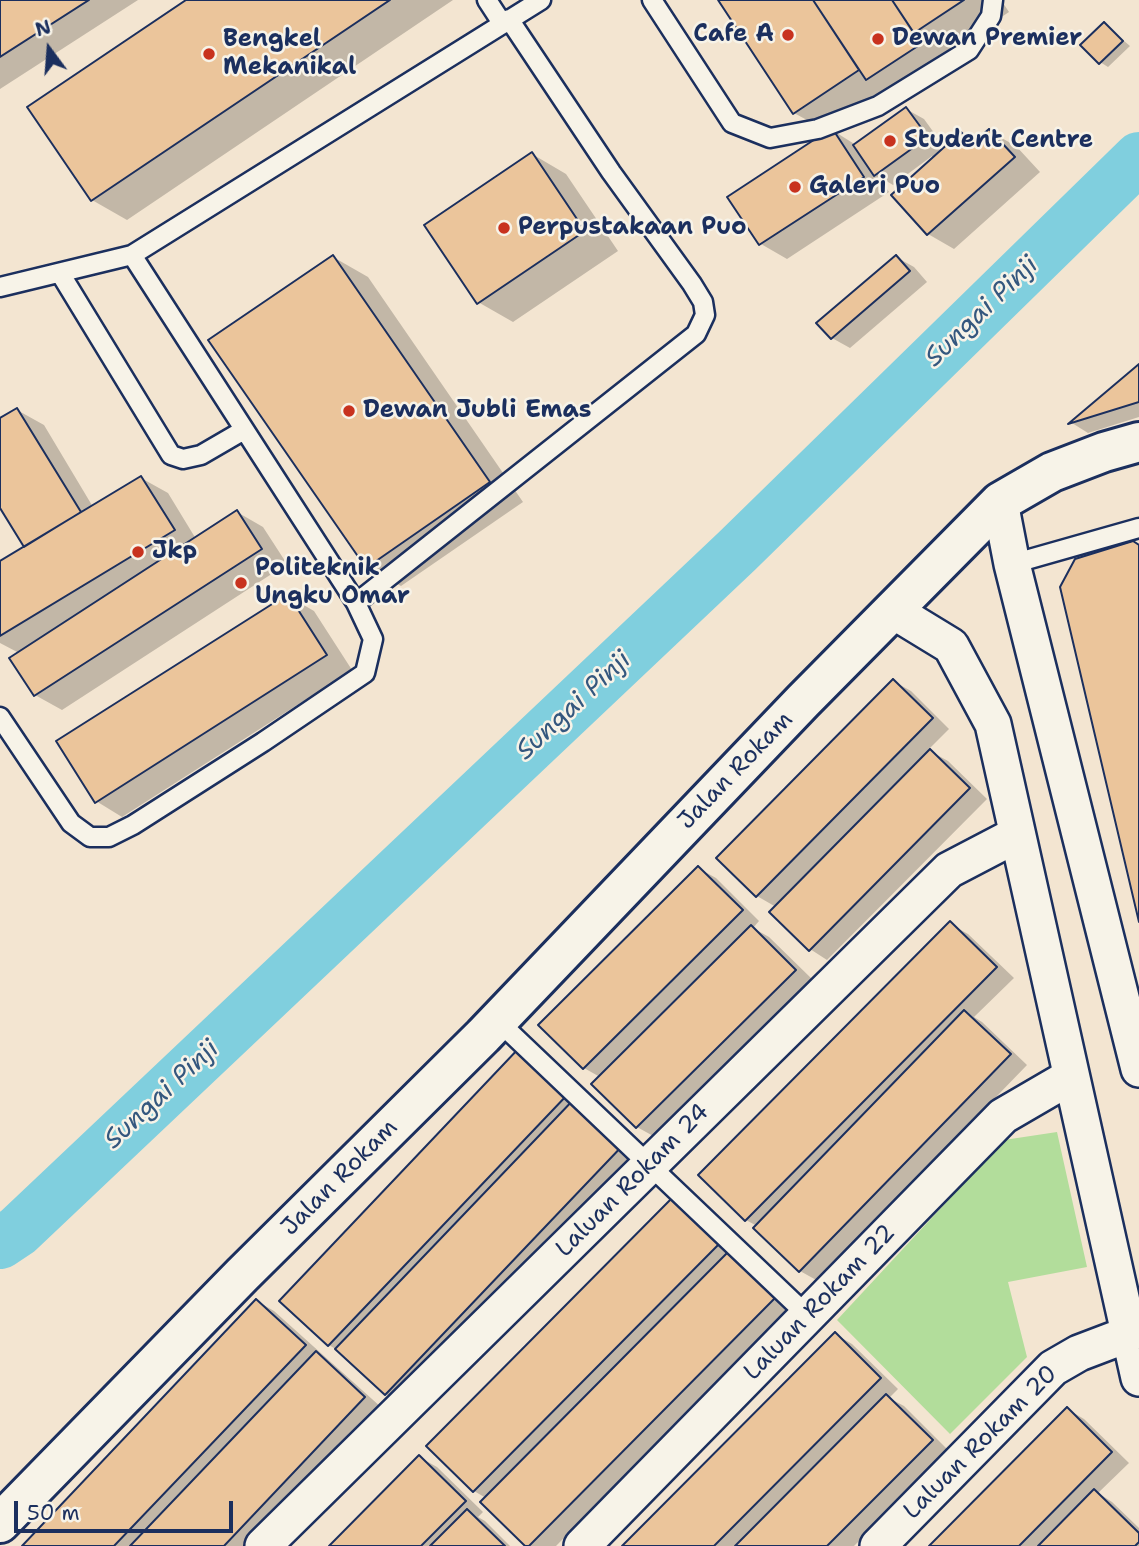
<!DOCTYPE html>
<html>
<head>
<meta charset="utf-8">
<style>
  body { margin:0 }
  #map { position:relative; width:1139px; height:1546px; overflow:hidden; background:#f3e5d1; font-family:"Shantell Sans",sans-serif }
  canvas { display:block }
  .north { position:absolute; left:14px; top:14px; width:70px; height:70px; -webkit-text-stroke:5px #f7f3e8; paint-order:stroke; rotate:344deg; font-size:19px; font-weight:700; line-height:28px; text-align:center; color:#1b2f5e }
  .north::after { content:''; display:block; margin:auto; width:24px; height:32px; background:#1b2f5e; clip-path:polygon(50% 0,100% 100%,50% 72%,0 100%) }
  .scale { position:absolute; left:14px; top:1501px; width:219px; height:32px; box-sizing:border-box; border:4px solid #1b2f5e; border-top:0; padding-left:9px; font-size:21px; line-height:24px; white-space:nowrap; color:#1b2f5e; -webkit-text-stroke:5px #f7f3e8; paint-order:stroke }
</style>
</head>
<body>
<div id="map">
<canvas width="1139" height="1546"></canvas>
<div class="north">N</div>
<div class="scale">50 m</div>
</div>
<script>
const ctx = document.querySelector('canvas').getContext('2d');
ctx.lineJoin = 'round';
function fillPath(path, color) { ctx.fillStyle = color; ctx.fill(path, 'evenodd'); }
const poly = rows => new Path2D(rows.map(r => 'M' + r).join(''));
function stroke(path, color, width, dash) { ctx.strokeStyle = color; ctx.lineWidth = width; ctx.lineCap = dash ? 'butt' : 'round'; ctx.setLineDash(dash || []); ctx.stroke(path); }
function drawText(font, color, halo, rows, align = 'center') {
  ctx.font = font + ' "Shantell Sans",sans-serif'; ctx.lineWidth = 5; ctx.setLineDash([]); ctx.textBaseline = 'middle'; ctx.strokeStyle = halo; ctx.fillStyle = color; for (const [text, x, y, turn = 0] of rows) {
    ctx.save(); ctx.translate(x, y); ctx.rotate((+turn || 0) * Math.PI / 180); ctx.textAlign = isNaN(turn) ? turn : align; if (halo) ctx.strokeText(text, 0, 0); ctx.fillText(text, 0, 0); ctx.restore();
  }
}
fillPath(poly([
  [1057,1132,1087,1267,1008,1282,1027,1357,950,1434,837,1320,1004,1140]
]), '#b2dd9b');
fillPath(poly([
  [0,0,138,0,0,89],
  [189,0,453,0,127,220,92,200],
  [720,0,1001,0,1009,12,832,130,856,145,906,109,924,119,945,148,961,134,976,143,989,131,1016,146,1040,172,954,249,928,234,932,156,893,185,878,176,889,192,787,259,761,244,730,197,829,132,794,113],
  [1104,24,1130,46,1108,67,1100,62],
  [532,154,566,174,618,251,513,322,478,302],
  [333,257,368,277,523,502,401,586,367,566],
  [896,257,914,267,927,282,850,348,832,338],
  [1139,366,1139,417,1088,433,1072,423],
  [17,410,44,425,93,507,141,478,168,493,196,539,237,512,263,527,287,564,62,710,35,695,11,658,19,653,0,643,0,563,26,547,0,505,0,420],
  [288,596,314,611,352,670,122,817,96,801],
  [893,681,911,691,949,729,928,750,948,761,987,799,827,960,810,949,776,907,757,896,719,858],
  [698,868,716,878,759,921,753,928,769,937,813,980,655,1137,637,1127,594,1084,600,1077,584,1068],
  [950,924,968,934,1014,978,974,1017,982,1022,1027,1065,818,1281,800,1271,755,1228,757,1226,746,1220,701,1175],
  [520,1049,642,1153,403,1404,386,1394,342,1353,329,1345],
  [678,1194,795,1305,556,1546,527,1546,486,1498,474,1491],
  [257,1301,274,1311,382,1408,250,1546,24,1546],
  [835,1334,852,1344,898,1389,889,1398,904,1406,949,1451,854,1546,625,1546],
  [1067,1409,1084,1419,1129,1463,1098,1493,1112,1502,1139,1528,1139,1546,931,1546],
  [419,1457,437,1467,483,1512,478,1517,485,1521,510,1546,331,1546]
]), '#0003');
stroke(poly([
  [0,1243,18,1231,737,551,1139,158]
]), '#80cfde', 52);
const building = poly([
  [0,0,89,0,0,57,0,0],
  [186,0,390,0,91,201,27,107,186,0],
  [718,0,813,0,859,70,793,114,718,0],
  [813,0,892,0,921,44,866,80,813,0],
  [892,0,964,0,914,33,892,0],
  [1104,22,1123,41,1099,64,1080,45,1104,22],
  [906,107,928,137,874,176,853,145,906,107],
  [832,128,864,177,759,245,727,197,832,128],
  [989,129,1015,157,927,235,891,195,961,132,972,144,989,129],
  [532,152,585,231,477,304,424,225,532,152],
  [333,255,490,482,366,568,208,340,333,255],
  [896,255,910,271,831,339,816,323,896,255],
  [1139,364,1139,402,1068,424,1139,364],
  [17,408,81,512,24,547,0,508,0,418,17,408],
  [141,476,175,530,0,636,0,561,141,476],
  [237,510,262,549,34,696,9,658,237,510],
  [1133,541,1139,545,1139,922,1060,587,1075,559,1133,541],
  [288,594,327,655,95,803,56,741,288,594],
  [893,679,933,718,756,897,716,858,893,679],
  [930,749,970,788,809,951,769,912,930,749],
  [698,866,743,910,583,1069,538,1025,698,866],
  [950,921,997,967,745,1221,698,1175,950,921],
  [751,925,796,970,636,1128,591,1084,751,925],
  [964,1010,1011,1054,799,1272,753,1228,964,1010],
  [520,1047,569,1093,328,1346,279,1301,520,1047],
  [577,1096,626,1142,385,1395,335,1349,577,1096],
  [678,1192,725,1238,473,1492,426,1446,678,1192],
  [732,1248,779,1294,529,1546,525,1546,480,1502,732,1248],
  [256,1299,306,1345,114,1546,22,1546,256,1299],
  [835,1332,881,1378,714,1546,622,1546,835,1332],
  [316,1351,365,1397,224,1546,130,1546,316,1351],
  [886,1394,933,1440,827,1546,735,1546,886,1394],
  [1067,1407,1112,1452,1019,1546,929,1546,1067,1407],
  [419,1455,466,1501,421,1546,329,1546,419,1455],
  [1094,1489,1139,1533,1139,1542,1135,1546,1038,1546,1094,1489],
  [467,1509,505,1546,430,1546,467,1509]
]);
fillPath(building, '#ebc59b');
stroke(building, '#1b2f5e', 2);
const service = poly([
  [487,0,502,23],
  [652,0,732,123,770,138,818,129,878,106,969,50,991,16,993,0],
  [60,273,171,455,183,459,201,455,244,430],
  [0,287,132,255,541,0],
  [1012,564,1139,528],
  [356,603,696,334,705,315,703,302,692,284,611,172,509,19],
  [0,717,71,823,90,837,109,837,133,825,263,742,365,673,373,639,356,603,132,255],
  [497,1020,808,1316]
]);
const minor = poly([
  [1000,502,1012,564,1139,1069],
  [892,610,951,646,993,724,1139,1378],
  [263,1546,949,870,1016,835],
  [582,1546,1003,1116,1070,1077],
  [878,1546,1053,1368,1079,1353,1129,1334]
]);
const secondary = poly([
  [0,1523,242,1275,483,1036,803,701,1000,502,1052,472,1104,452,1139,442]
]);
stroke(service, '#1b2f5e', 23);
stroke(minor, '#1b2f5e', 40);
stroke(secondary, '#1b2f5e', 44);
stroke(service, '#f7f3e8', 18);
stroke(minor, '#f7f3e8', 35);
stroke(secondary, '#f7f3e8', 38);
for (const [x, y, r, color] of [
  [788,35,7,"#c8321e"],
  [878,39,7,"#c8321e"],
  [209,54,7,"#c8321e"],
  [890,141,7,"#c8321e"],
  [795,187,7,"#c8321e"],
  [504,228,7,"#c8321e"],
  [349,411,7,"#c8321e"],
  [138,552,7,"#c8321e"],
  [241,583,7,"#c8321e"]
]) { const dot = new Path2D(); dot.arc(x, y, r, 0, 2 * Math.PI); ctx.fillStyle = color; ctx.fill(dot); stroke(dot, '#f7f3e8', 2.5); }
drawText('bold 24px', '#1b2f5e', '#f7f3e8', [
  ["Cafe A",774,35,"right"],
  ["Dewan Premier",892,39],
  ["Bengkel",223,40],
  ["Mekanikal",223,68],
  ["Student Centre",904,141],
  ["Galeri Puo",809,187],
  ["Perpustakaan Puo",518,228],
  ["Dewan Jubli Emas",363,411],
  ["Jkp",152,552],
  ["Politeknik",255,569],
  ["Ungku Omar",255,597]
], 'left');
drawText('24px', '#1b2f5e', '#f7f3e8', [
  ["Jalan Rokam",736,771,-46],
  ["Jalan Rokam",340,1178,-45],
  ["Laluan Rokam 24",633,1181,-45],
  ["Laluan Rokam 22",820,1303,-46],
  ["Laluan Rokam 20",981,1443,-45]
]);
drawText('italic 26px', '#34577e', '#f7f3e8', [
  ["Sungai Pinji",982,312,-44],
  ["Sungai Pinji",574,706,-43],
  ["Sungai Pinji",162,1095,-43]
]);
</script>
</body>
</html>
